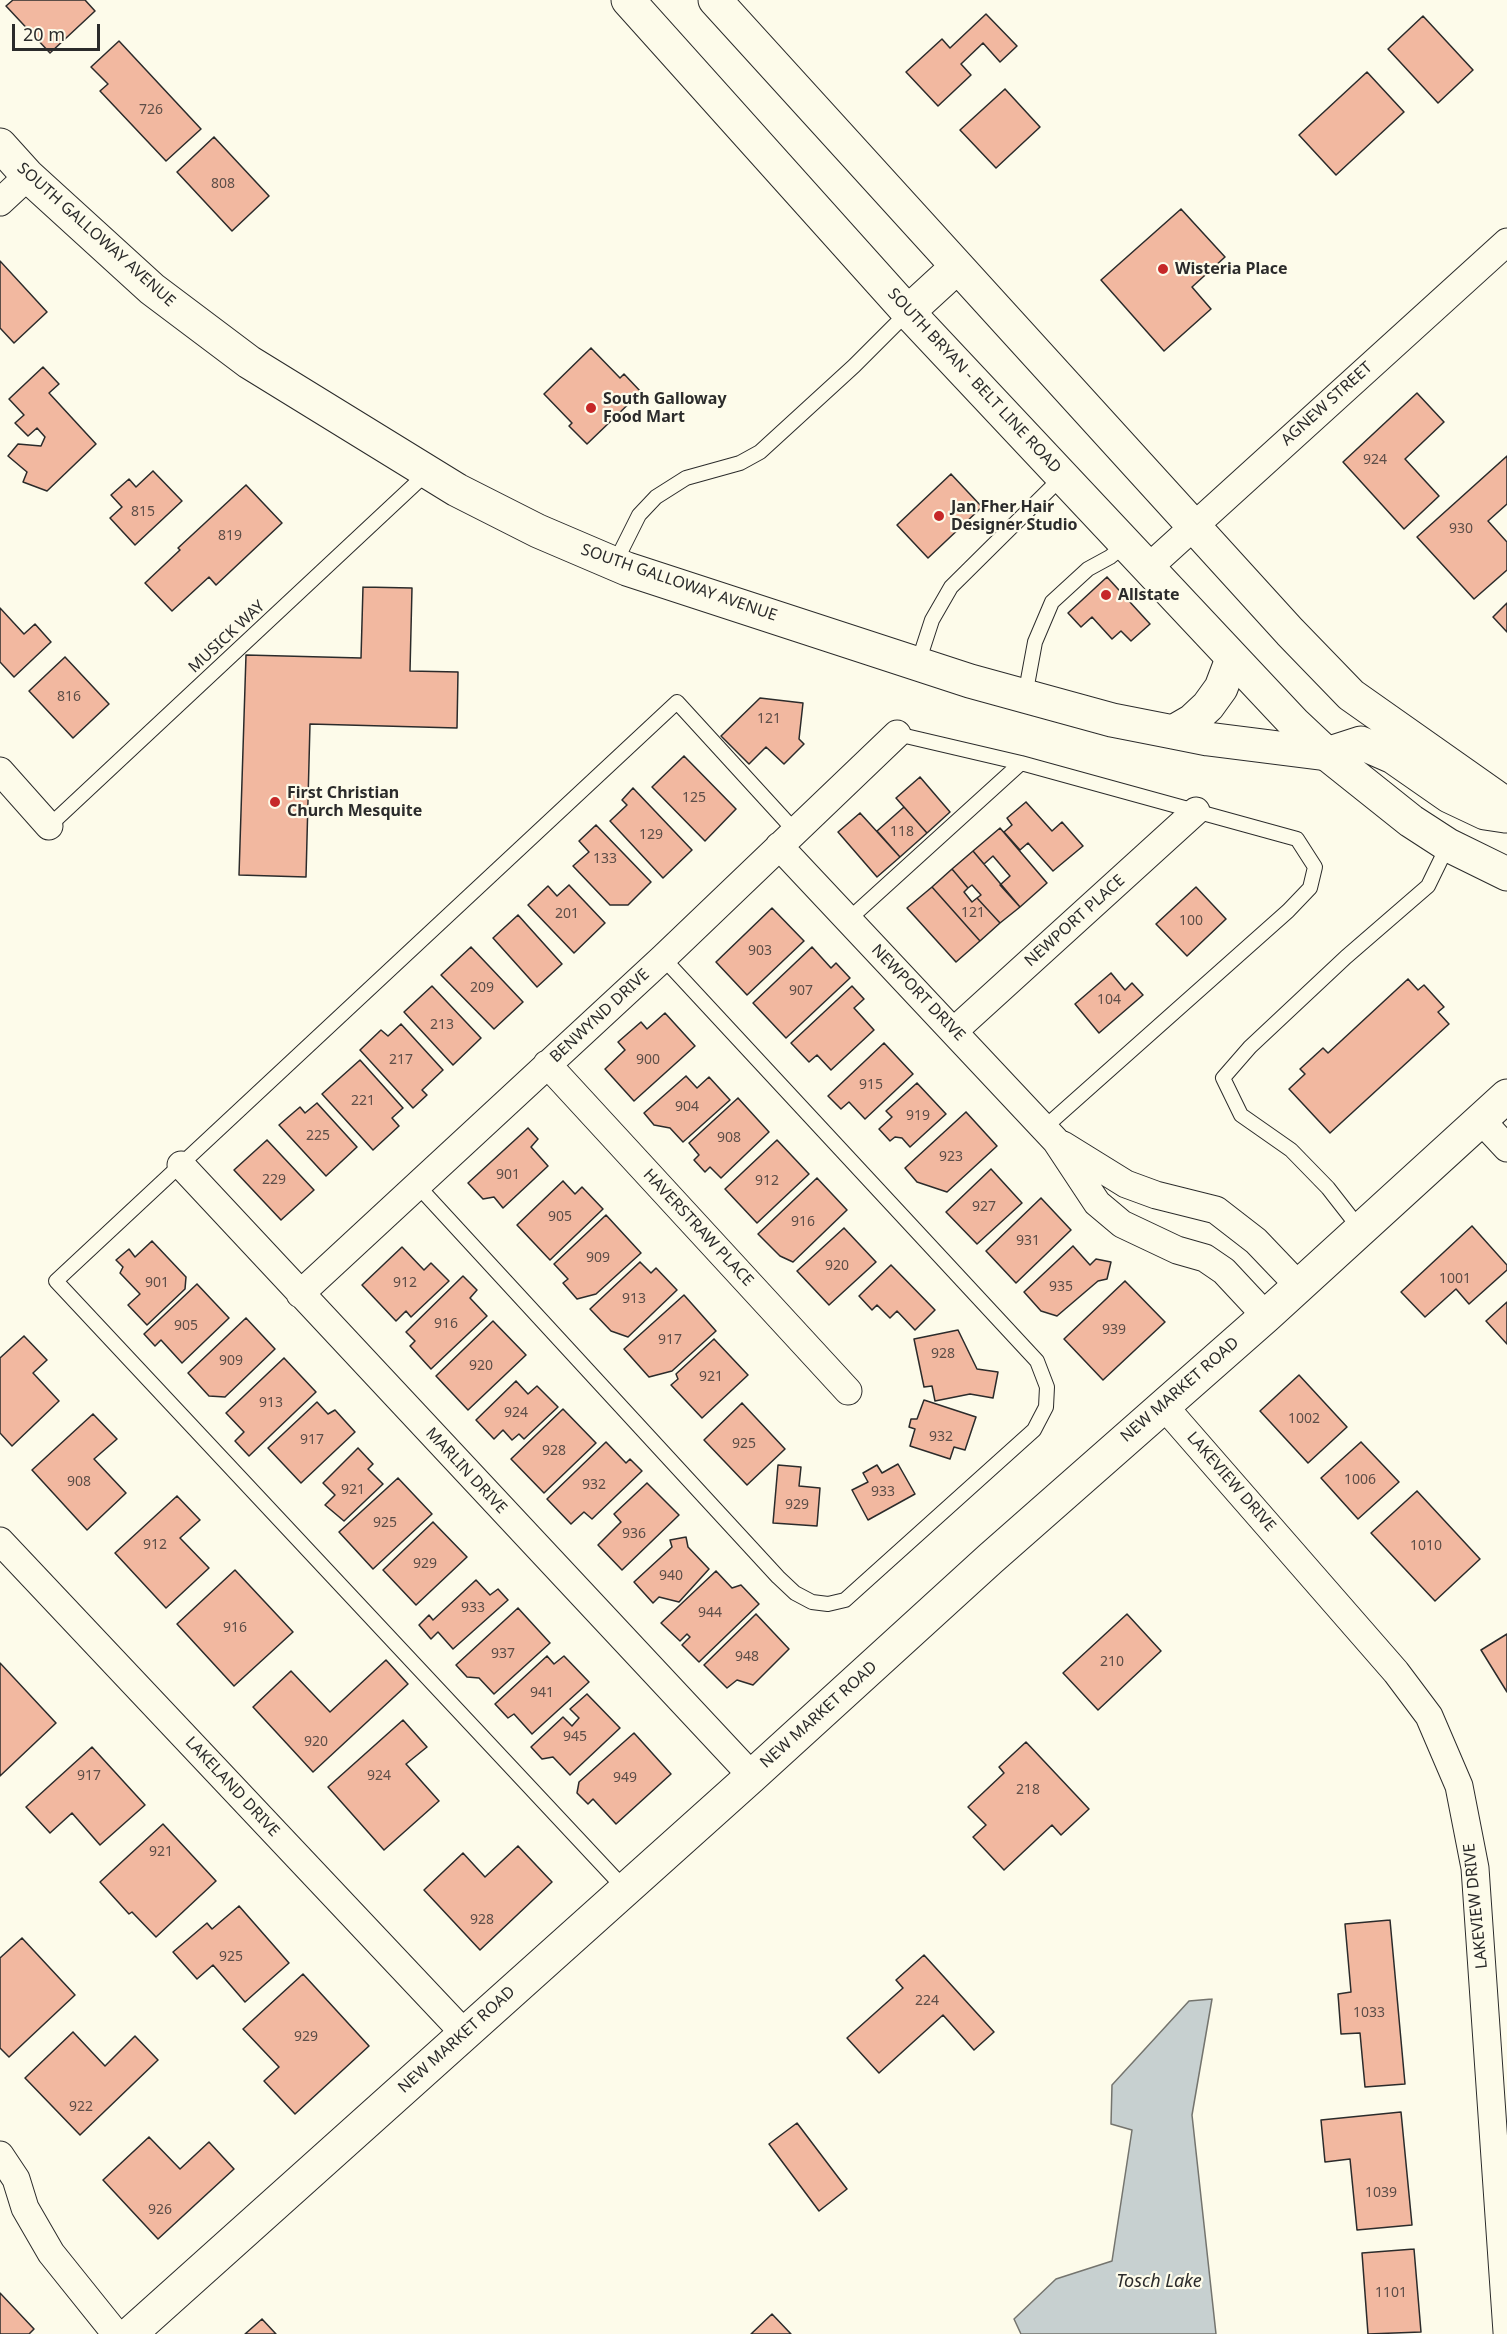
<!DOCTYPE html>
<html>
<head>
<meta charset="utf-8">
<style>
  body { margin:0 }
  #map { position:relative; width:1507px; height:2334px; overflow:hidden; background:#fdfbea; font-family:"Noto Sans",sans-serif }
  canvas { display:block }
  .scale { position:absolute; left:12px; top:24px; width:88px; height:27px; box-sizing:border-box; border:3px solid #2b2b2b; border-top:0; padding-left:8px; font-size:18px; line-height:21px; white-space:nowrap; color:#2b2b2b; -webkit-text-stroke:4px #fdfbea; paint-order:stroke }
</style>
</head>
<body>
<div id="map">
<canvas width="1507" height="2334"></canvas>
<div class="scale">20 m</div>
</div>
<script>
const ctx = document.querySelector('canvas').getContext('2d');
ctx.lineJoin = 'round';
function fillPath(path, color) { ctx.fillStyle = color; ctx.fill(path, 'evenodd'); }
const poly = rows => new Path2D(rows.map(r => 'M' + r).join(''));
function stroke(path, color, width, dash) { ctx.strokeStyle = color; ctx.lineWidth = width; ctx.lineCap = dash ? 'butt' : 'round'; ctx.setLineDash(dash || []); ctx.stroke(path); }
function drawText(font, color, halo, rows, align = 'center') {
  ctx.font = font + ' "Noto Sans",sans-serif'; ctx.lineWidth = 4.5; ctx.setLineDash([]); ctx.textBaseline = 'middle'; ctx.strokeStyle = halo; ctx.fillStyle = color; for (const [text, x, y, turn = 0] of rows) {
    ctx.save(); ctx.translate(x, y); ctx.rotate((+turn || 0) * Math.PI / 180); ctx.textAlign = isNaN(turn) ? turn : align; if (halo) ctx.strokeText(text, 0, 0); ctx.fillText(text, 0, 0); ctx.restore();
  }
}
const water = poly([
  [1212,1999,1192,2115,1216,2334,1021,2334,1014,2319,1056,2279,1112,2261,1132,2130,1111,2124,1112,2085,1189,2001,1212,1999]
]);
fillPath(water, '#c7d0d0');
stroke(water, '#74746e', 1.5);
const building = poly([
  [13,0,85,0,95,11,50,53,6,6,13,0],
  [986,14,1017,46,1000,62,983,43,961,64,971,75,938,106,906,72,942,39,950,48,986,14],
  [1423,16,1473,70,1438,103,1388,49,1423,16],
  [119,41,201,129,166,161,100,91,108,84,91,67,119,41],
  [1367,72,1404,112,1336,175,1299,135,1367,72],
  [1005,89,1040,127,996,168,960,130,1005,89],
  [214,137,269,196,232,231,177,172,214,137],
  [1181,209,1225,257,1192,287,1211,309,1164,351,1101,280,1181,209],
  [0,261,47,312,14,343,0,328,0,261],
  [591,348,620,378,624,374,641,392,587,444,569,426,572,423,544,394,591,348],
  [43,367,59,384,49,393,96,444,47,491,23,482,27,472,8,456,18,444,41,446,45,437,37,428,28,436,15,423,24,415,9,399,43,367],
  [1417,393,1444,422,1405,459,1439,496,1404,529,1343,462,1417,393],
  [1507,456,1507,504,1488,521,1507,542,1507,570,1474,599,1417,537,1507,456],
  [153,471,182,501,135,545,110,518,122,507,111,495,129,479,136,487,153,471],
  [951,474,982,507,928,558,897,525,951,474],
  [246,485,282,523,216,585,209,577,172,611,145,583,180,550,178,548,246,485],
  [1107,577,1150,624,1131,641,1121,631,1112,639,1092,617,1081,627,1068,613,1107,577],
  [363,587,412,588,410,671,458,672,457,728,310,724,306,877,239,875,246,655,361,658,363,587],
  [1507,603,1507,632,1493,617,1507,603],
  [0,608,24,634,35,624,51,642,14,677,0,662,0,608],
  [65,657,109,704,73,738,29,691,65,657],
  [760,698,803,703,799,739,804,744,784,764,766,747,749,764,721,736,760,698],
  [684,756,736,809,705,841,652,787,684,756],
  [920,777,950,812,927,833,896,798,920,777],
  [633,788,692,850,663,878,610,821,627,805,622,800,633,788],
  [1026,802,1052,831,1062,822,1083,846,1053,871,1028,843,1020,850,1004,832,1012,825,1007,818,1026,802],
  [904,807,927,833,900,857,877,831,904,807],
  [860,813,900,857,877,877,838,832,860,813],
  [596,825,651,882,628,905,610,905,573,866,589,852,579,841,596,825],
  [1000,828,1047,883,1020,907,1000,885,1010,876,993,856,984,864,973,851,1000,828],
  [973,851,1020,907,1000,923,977,898,981,895,972,885,968,888,952,869,973,851],
  [952,869,968,888,964,892,972,902,977,898,1000,923,980,941,932,887,952,869],
  [569,885,605,923,574,953,528,905,548,886,557,896,569,885],
  [932,887,980,941,956,962,907,908,932,887],
  [1196,887,1226,919,1187,956,1156,924,1196,887],
  [772,908,804,941,747,995,716,962,772,908],
  [518,915,562,964,537,987,493,938,518,915],
  [471,947,523,1002,494,1029,441,975,471,947],
  [812,947,831,968,836,963,850,978,786,1038,753,1003,812,947],
  [1111,973,1125,990,1132,983,1143,995,1099,1033,1075,1004,1111,973],
  [1408,979,1418,990,1424,985,1444,1007,1438,1012,1449,1024,1330,1133,1289,1089,1305,1074,1300,1069,1323,1048,1328,1053,1408,979],
  [432,986,481,1038,453,1065,404,1012,432,986],
  [852,986,864,999,854,1008,874,1030,831,1070,817,1055,809,1062,791,1043,852,986],
  [665,1013,695,1046,634,1101,605,1069,625,1050,618,1042,641,1022,647,1029,665,1013],
  [401,1024,443,1070,422,1090,427,1095,413,1108,360,1050,381,1030,388,1036,401,1024],
  [884,1043,913,1074,865,1119,849,1102,841,1109,828,1096,884,1043],
  [360,1060,403,1108,392,1118,399,1126,373,1150,322,1094,360,1060],
  [686,1076,697,1088,709,1077,730,1100,683,1142,670,1128,654,1125,644,1113,686,1076],
  [917,1083,946,1114,910,1147,902,1138,895,1137,890,1141,879,1129,892,1117,886,1111,917,1083],
  [738,1098,769,1132,721,1178,710,1167,705,1172,694,1160,699,1155,689,1143,738,1098],
  [317,1103,357,1147,326,1176,279,1125,300,1107,305,1113,317,1103],
  [966,1112,997,1146,947,1192,917,1182,905,1168,966,1112],
  [528,1128,538,1139,531,1147,548,1166,503,1208,494,1197,483,1199,468,1183,528,1128],
  [267,1140,314,1190,281,1220,234,1170,267,1140],
  [777,1140,809,1174,757,1223,725,1189,777,1140],
  [991,1169,1022,1203,977,1244,946,1212,991,1169],
  [817,1178,847,1210,793,1262,780,1256,758,1234,817,1178],
  [563,1181,575,1194,582,1187,603,1209,550,1260,517,1225,563,1181],
  [1041,1198,1071,1230,1016,1283,986,1251,1041,1198],
  [606,1215,641,1253,596,1294,577,1299,563,1283,568,1279,554,1264,606,1215],
  [1472,1226,1507,1265,1507,1270,1469,1304,1456,1289,1425,1317,1401,1292,1472,1226],
  [844,1228,876,1262,829,1305,797,1271,844,1228],
  [152,1241,186,1277,185,1289,147,1325,128,1305,140,1294,120,1273,123,1267,116,1260,129,1249,135,1257,152,1241],
  [1073,1246,1090,1265,1096,1259,1111,1262,1107,1279,1098,1281,1057,1316,1041,1311,1024,1292,1073,1246],
  [402,1247,424,1270,431,1263,449,1281,411,1317,406,1311,396,1321,362,1285,402,1247],
  [640,1262,651,1273,656,1268,677,1290,628,1337,611,1331,590,1309,640,1262],
  [891,1265,935,1310,915,1330,897,1311,890,1318,877,1305,872,1310,859,1296,891,1265],
  [463,1276,477,1290,470,1298,487,1316,431,1369,410,1346,415,1341,406,1332,463,1276],
  [1125,1281,1165,1322,1103,1380,1064,1339,1125,1281],
  [197,1284,229,1318,182,1363,161,1340,155,1346,144,1334,197,1284],
  [684,1295,716,1331,672,1371,649,1377,624,1349,684,1295],
  [1507,1302,1507,1344,1486,1321,1507,1302],
  [246,1318,275,1349,225,1397,209,1396,188,1373,246,1318],
  [493,1321,526,1355,468,1410,436,1376,493,1321],
  [958,1330,977,1369,998,1372,993,1398,970,1394,935,1401,932,1386,924,1387,914,1339,958,1330],
  [24,1336,47,1360,33,1373,59,1401,12,1446,0,1433,0,1358,24,1336],
  [714,1339,748,1375,702,1418,671,1385,678,1379,676,1374,714,1339],
  [284,1358,316,1392,249,1456,235,1441,244,1432,226,1413,284,1358],
  [1299,1375,1347,1427,1308,1463,1260,1411,1299,1375],
  [516,1381,528,1394,537,1386,558,1407,524,1439,519,1434,512,1440,503,1430,494,1439,476,1420,516,1381],
  [924,1400,976,1417,965,1450,954,1447,950,1459,910,1446,915,1429,909,1427,911,1419,917,1419,924,1400],
  [317,1402,328,1414,335,1410,355,1432,301,1483,268,1448,317,1402],
  [742,1403,785,1449,747,1485,704,1440,742,1403],
  [563,1409,596,1443,544,1493,511,1459,563,1409],
  [93,1414,117,1439,94,1459,126,1493,87,1530,32,1470,93,1414],
  [606,1442,626,1463,630,1459,642,1471,592,1519,584,1512,571,1524,547,1499,606,1442],
  [1361,1442,1399,1482,1358,1519,1321,1478,1361,1442],
  [358,1448,373,1464,368,1469,383,1484,344,1521,325,1505,335,1495,323,1483,358,1448],
  [898,1464,915,1494,868,1520,852,1490,868,1482,863,1473,877,1465,882,1473,898,1464],
  [778,1465,801,1467,799,1486,820,1488,817,1526,773,1523,778,1465],
  [398,1478,432,1514,373,1569,339,1532,398,1478],
  [647,1483,679,1515,622,1570,598,1545,621,1522,614,1514,647,1483],
  [1417,1491,1480,1559,1435,1601,1371,1533,1417,1491],
  [177,1496,200,1520,180,1538,209,1568,166,1608,115,1553,177,1496],
  [433,1522,467,1557,416,1605,383,1570,433,1522],
  [686,1537,688,1547,709,1569,679,1602,659,1597,653,1603,634,1582,672,1547,670,1540,686,1537],
  [235,1570,293,1632,234,1686,177,1624,235,1570],
  [716,1571,732,1588,741,1585,759,1604,699,1662,682,1645,690,1637,687,1634,680,1641,661,1623,716,1571],
  [476,1580,490,1595,498,1589,508,1600,453,1649,438,1632,431,1639,419,1625,429,1615,433,1620,476,1580],
  [518,1608,550,1643,494,1694,479,1678,467,1677,456,1665,518,1608],
  [756,1614,789,1649,753,1685,737,1680,727,1688,704,1665,756,1614],
  [1127,1614,1161,1651,1098,1710,1063,1673,1127,1614],
  [1507,1634,1507,1692,1481,1650,1507,1634],
  [547,1656,554,1664,564,1656,589,1682,532,1734,514,1714,508,1718,495,1704,547,1656],
  [386,1660,408,1684,313,1772,253,1707,291,1671,330,1712,386,1660],
  [0,1663,56,1723,0,1776,0,1663],
  [587,1694,620,1728,570,1775,553,1757,542,1759,531,1747,563,1717,572,1726,579,1718,570,1709,587,1694],
  [403,1720,427,1747,406,1764,439,1801,384,1850,328,1787,403,1720],
  [634,1733,671,1774,616,1824,593,1799,588,1804,577,1793,579,1782,634,1733],
  [1026,1742,1089,1809,1061,1835,1052,1825,1004,1870,973,1837,986,1825,968,1807,1004,1773,999,1767,1026,1742],
  [92,1747,145,1805,100,1845,72,1813,50,1833,26,1807,92,1747],
  [163,1824,216,1881,156,1937,132,1912,129,1914,100,1882,163,1824],
  [518,1846,552,1882,480,1950,424,1890,463,1853,485,1877,518,1846],
  [239,1906,289,1963,245,2002,213,1965,197,1979,173,1952,207,1923,212,1929,239,1906],
  [1390,1920,1405,2084,1365,2087,1360,2033,1341,2034,1338,1994,1351,1992,1345,1924,1390,1920],
  [22,1938,75,1995,9,2057,0,2048,0,1958,22,1938],
  [924,1955,994,2032,974,2050,943,2015,879,2073,847,2038,903,1988,896,1980,924,1955],
  [303,1974,369,2046,295,2114,264,2081,279,2067,243,2029,303,1974],
  [73,2032,105,2066,135,2036,158,2060,80,2135,25,2078,73,2032],
  [1401,2112,1412,2225,1357,2230,1350,2159,1325,2162,1321,2120,1401,2112],
  [797,2123,847,2189,819,2211,769,2144,797,2123],
  [149,2137,180,2169,209,2142,234,2169,158,2239,103,2180,149,2137],
  [1414,2249,1421,2332,1368,2334,1362,2253,1414,2249],
  [0,2293,34,2329,29,2334,0,2334,0,2293],
  [772,2314,791,2334,751,2334,772,2314],
  [262,2319,276,2334,245,2334,262,2319]
]);
fillPath(building, '#f2b8a0');
stroke(building, '#2b2b2b', 1.5);
const service = poly([
  [615,563,639,515,656,497,686,478,740,463,760,452,854,366,908,312],
  [918,663,932,620,951,587,1062,477],
  [1025,696,1035,642,1052,602,1088,569,1110,557,1126,544],
  [897,734,1021,763,1297,839,1315,867,1310,888,1288,911,1044,1128],
  [49,826,428,472],
  [848,920,1021,763],
  [417,1185,778,1577,795,1593,812,1602,828,1604,845,1600,1034,1430,1046,1407,1047,1387,1037,1361,663,958],
  [1360,1229,1328,1188,1291,1150,1241,1115,1223,1078,1250,1047,1346,957,1428,886,1448,845],
  [625,1889,56,1281,677,702,795,831]
]);
const minor = poly([
  [0,202,28,176],
  [1148,568,1507,242],
  [0,771,49,826],
  [779,846,1056,1141,1097,1203,1122,1224,1177,1250,1205,1258,1224,1271,1266,1316],
  [954,1031,1196,811],
  [547,1064,848,1391],
  [1480,1119,1507,1148],
  [1063,1145,1126,1184,1156,1195,1216,1210,1256,1241,1299,1286],
  [181,1165,752,1776],
  [300,1294,663,958,897,734],
  [1163,1405,1396,1672,1429,1716,1459,1786,1475,1868,1507,2332],
  [0,1541,464,2033],
  [0,2155,16,2179,25,2208,51,2253,116,2334]
]);
const tertiary = poly([
  [130,2334,752,1776,990,1559,1266,1316,1507,1096]
]);
const secondary = poly([
  [0,145,28,176,152,289,249,362,457,490,538,531,627,569,970,681,1112,720,1173,732,1208,739,1327,754],
  [1173,732,1192,721,1208,706,1221,688,1232,659]
]);
const primary = poly([
  [628,0,908,312,1294,723,1327,754,1411,821,1448,845,1507,874],
  [715,0,1290,632,1351,695,1507,805],
  [908,312,957,267],
  [1327,754,1361,743,1393,757,1449,796,1485,813,1505,816]
]);
stroke(service, '#2b2b2b', 16);
stroke(minor, '#2b2b2b', 29);
stroke(tertiary, '#2b2b2b', 35);
stroke(secondary, '#2b2b2b', 35);
stroke(primary, '#2b2b2b', 35);
stroke(service, '#fdfbea', 14);
stroke(minor, '#fdfbea', 27);
stroke(tertiary, '#fdfbea', 33);
stroke(secondary, '#fdfbea', 33);
stroke(primary, '#fdfbea', 33);
for (const [x, y, r, color] of [
  [1163,269,6,"#c62828"],
  [591,408,6,"#c62828"],
  [939,516,6,"#c62828"],
  [1106,595,6,"#c62828"],
  [275,802,6,"#c62828"]
]) { const dot = new Path2D(); dot.arc(x, y, r, 0, 2 * Math.PI); ctx.fillStyle = color; ctx.fill(dot); stroke(dot, '#fdfbea', 2); }
drawText('14px', '#5d4e48', null, [
  ["726",151,110],
  ["808",223,184],
  ["924",1375,460],
  ["815",143,512],
  ["930",1461,529],
  ["819",230,536],
  ["816",69,697],
  ["121",769,719],
  ["125",694,798],
  ["118",902,832],
  ["129",651,835],
  ["133",605,859],
  ["121",973,913],
  ["201",567,914],
  ["100",1191,921],
  ["903",760,951],
  ["209",482,988],
  ["907",801,991],
  ["104",1109,1000],
  ["213",442,1025],
  ["217",401,1060],
  ["900",648,1060],
  ["915",871,1085],
  ["221",363,1101],
  ["904",687,1107],
  ["919",918,1116],
  ["225",318,1136],
  ["908",729,1138],
  ["923",951,1157],
  ["901",508,1175],
  ["229",274,1180],
  ["912",767,1181],
  ["927",984,1207],
  ["905",560,1217],
  ["916",803,1222],
  ["931",1028,1241],
  ["909",598,1258],
  ["920",837,1266],
  ["1001",1455,1279],
  ["901",157,1283],
  ["912",405,1283],
  ["935",1061,1287],
  ["913",634,1299],
  ["916",446,1324],
  ["905",186,1326],
  ["939",1114,1330],
  ["917",670,1340],
  ["928",943,1354],
  ["909",231,1361],
  ["920",481,1366],
  ["921",711,1377],
  ["913",271,1403],
  ["924",516,1413],
  ["1002",1304,1419],
  ["932",941,1437],
  ["917",312,1440],
  ["925",744,1444],
  ["928",554,1451],
  ["1006",1360,1480],
  ["908",79,1482],
  ["932",594,1485],
  ["921",353,1490],
  ["933",883,1492],
  ["929",797,1505],
  ["925",385,1523],
  ["936",634,1534],
  ["912",155,1545],
  ["1010",1426,1546],
  ["929",425,1564],
  ["940",671,1576],
  ["933",473,1608],
  ["944",710,1613],
  ["916",235,1628],
  ["937",503,1654],
  ["948",747,1657],
  ["210",1112,1662],
  ["941",542,1693],
  ["945",575,1737],
  ["920",316,1742],
  ["917",89,1776],
  ["924",379,1776],
  ["949",625,1778],
  ["218",1028,1790],
  ["921",161,1852],
  ["928",482,1920],
  ["925",231,1957],
  ["224",927,2001],
  ["1033",1369,2013],
  ["929",306,2037],
  ["922",81,2107],
  ["1039",1381,2193],
  ["926",160,2210],
  ["1101",1391,2293]
]);
drawText('16px', '#2b2b2b', '#fdfbea', [
  ["SOUTH GALLOWAY AVENUE",96,235,42],
  ["SOUTH BRYAN - BELT LINE ROAD",974,381,47],
  ["AGNEW STREET",1327,404,-42],
  ["SOUTH GALLOWAY AVENUE",679,583,19],
  ["MUSICK WAY",227,637,-43],
  ["NEWPORT PLACE",1075,921,-42],
  ["NEWPORT DRIVE",918,993,46],
  ["BENWYND DRIVE",600,1016,-43],
  ["HAVERSTRAW PLACE",698,1228,47],
  ["NEW MARKET ROAD",1180,1390,-41],
  ["MARLIN DRIVE",466,1471,47],
  ["LAKEVIEW DRIVE",1231,1482,49],
  ["NEW MARKET ROAD",819,1715,-42],
  ["LAKELAND DRIVE",232,1787,47],
  ["LAKEVIEW DRIVE",1476,1906,-96],
  ["NEW MARKET ROAD",457,2040,-42]
]);
drawText('bold 16px', '#2b2b2b', '#fdfbea', [
  ["Wisteria Place",1175,269],
  ["South Galloway",603,399],
  ["Food Mart",603,417],
  ["Jan Fher Hair",951,507],
  ["Designer Studio",951,525],
  ["Allstate",1118,595],
  ["First Christian",287,793],
  ["Church Mesquite",287,811]
], 'left');
drawText('italic 18px', '#2b2b2b', '#fdfbea', [
  ["Tosch Lake",1159,2282]
]);
</script>
</body>
</html>
